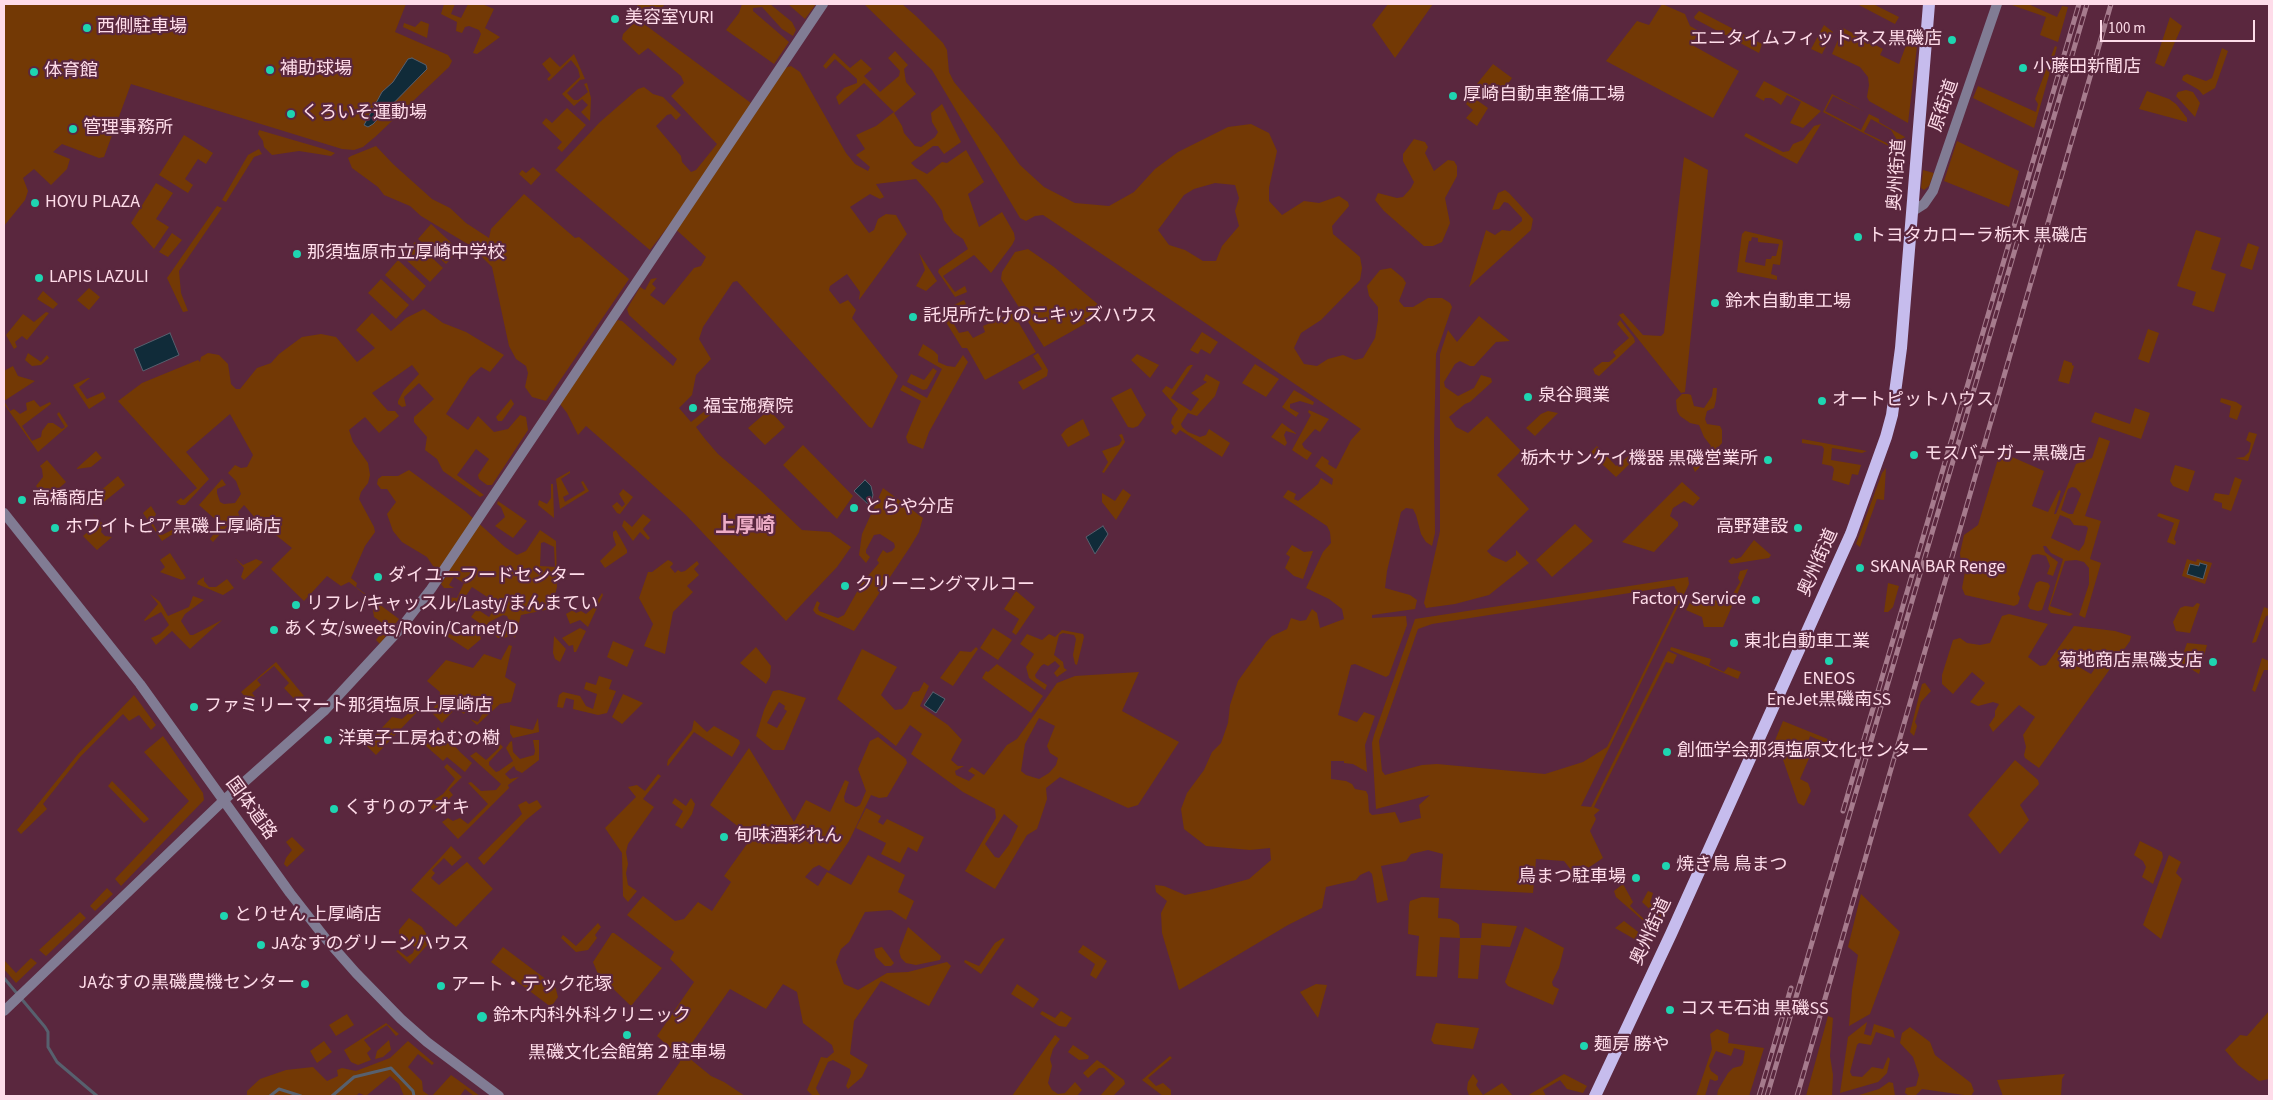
<!DOCTYPE html>
<html>
<head>
<meta charset="utf-8">
<style>
  body { margin:0 }
  #map { position:relative; width:2273px; height:1100px; overflow:hidden; background:#5a273e; font-family:"Source Sans 3",sans-serif }
  canvas { display:block }
  .frame { position:absolute; inset:0; border:5px solid #fedce9; pointer-events:none }
  .scale { position:absolute; left:2100px; top:20px; width:155px; height:22px; box-sizing:border-box; border:2px solid #fedce9; border-top:0; padding-left:6px; font-size:15px; line-height:18px; white-space:nowrap; color:#fedce9; -webkit-text-stroke:4px #5a273e; paint-order:stroke }
</style>
</head>
<body>
<div id="map">
<canvas width="2273" height="1100"></canvas>
<div class="frame"></div>
<div class="scale">100 m</div>
</div>
<script>
const ctx = document.querySelector('canvas').getContext('2d');
ctx.lineJoin = 'round';
function fillPath(path, color) { ctx.fillStyle = color; ctx.fill(path, 'evenodd'); }
const poly = rows => new Path2D(rows.map(r => 'M' + r).join(''));
function stroke(path, color, width, dash) { ctx.strokeStyle = color; ctx.lineWidth = width; ctx.lineCap = dash ? 'butt' : 'round'; ctx.setLineDash(dash || []); ctx.stroke(path); }
function drawText(font, color, halo, rows, align = 'center') {
  ctx.font = font + ' "Source Sans 3","Noto Sans JP",sans-serif'; ctx.lineWidth = 4.5; ctx.setLineDash([]); ctx.textBaseline = 'middle'; ctx.strokeStyle = halo; ctx.fillStyle = color; for (const [text, x, y, turn = 0] of rows) {
    ctx.save(); ctx.translate(x, y); ctx.rotate((+turn || 0) * Math.PI / 180); ctx.textAlign = isNaN(turn) ? turn : align; if (halo) ctx.strokeText(text, 0, 0); ctx.fillText(text, 0, 0); ctx.restore();
  }
}
fillPath(poly([
  [4,4,406,4,395,32,448,55,452,61,449,67,375,137,363,147,354,150,342,149,131,84,104,157,99,158,62,144,53,152,70,159,67,169,51,185,34,169,23,178,28,191,25,200,4,226],
  [408,59,427,69,373,124,364,125,382,92,393,82],
  [444,4,455,4,451,14,461,18,468,4,482,4,494,9,485,28,500,37,477,54,473,53,481,34,479,30,469,26,465,27,462,33,456,31,457,22,441,14],
  [635,4,665,4,653,18],
  [742,4,770,4,792,22,796,30,793,36,782,29,762,7,753,8,753,11,789,42,774,64,726,30,739,13],
  [788,4,816,4,805,19],
  [864,4,902,4,916,16,943,43,947,50,949,72,954,82,999,136,1020,165,1044,187,1075,203,1109,206,1134,192,1155,169,1178,152,1228,127,1251,124,1269,133,1277,151,1269,188,1269,201,1282,215,1304,201,1319,203,1339,196,1348,202,1349,206,1332,226,1333,234,1360,257,1362,268,1360,280,1321,320,1301,333,1294,348,1304,364,1317,366,1328,359,1343,355,1355,360,1363,358,1375,338,1378,320,1378,307,1369,296,1367,286,1380,270,1391,268,1403,278,1406,283,1399,301,1404,307,1413,307,1428,298,1442,298,1450,303,1452,307,1436,354,1434,441,1435,533,1432,546,1426,542,1421,534,1416,515,1413,509,1406,508,1401,512,1387,571,1385,588,1410,595,1417,600,1415,609,1372,615,1372,618,1406,616,1407,625,1389,675,1386,677,1355,664,1351,665,1338,715,1357,722,1364,712,1375,716,1365,745,1367,772,1353,764,1344,763,1344,761,1331,761,1331,779,1346,781,1352,784,1355,789,1366,791,1368,795,1369,812,1372,815,1395,812,1400,823,1421,818,1419,805,1430,795,1376,809,1372,743,1374,735,1415,619,1688,577,1689,584,1581,806,1591,807,1668,651,1677,655,1673,664,1666,662,1594,807,1600,810,1594,815,1596,819,1590,831,1603,858,1576,876,1564,861,1536,859,1533,893,1440,888,1443,854,1428,850,1411,854,1406,861,1381,866,1388,900,1377,903,1372,874,1369,871,1360,875,1356,880,1326,887,1322,908,1288,925,1179,990,1162,933,1161,913,1167,901,1156,892,1155,885,1164,886,1185,895,1209,890,1249,879,1271,860,1270,848,1250,850,1206,846,1184,829,1181,809,1187,793,1204,770,1212,752,1221,743,1228,723,1230,705,1238,681,1266,642,1272,636,1287,629,1291,618,1300,621,1306,620,1312,609,1317,613,1320,628,1344,619,1342,609,1329,599,1306,588,1323,552,1331,543,1330,532,1327,526,1283,497,1288,490,1296,494,1294,499,1298,501,1318,484,1321,478,1332,485,1333,479,1315,466,1322,456,1329,461,1328,464,1336,469,1351,440,1361,429,1198,318,1043,215,1035,216,1026,221,1020,218,932,70],
  [1215,183,1235,185,1239,198,1235,211,1239,226,1222,246,1216,261,1203,261,1185,250,1169,245,1158,230,1184,195,1194,189],
  [1674,586,1680,597,1607,747,1583,762,1545,774,1437,764,1422,765,1385,775,1382,771,1379,741,1418,629,1432,624],
  [1388,4,1433,4,1395,58,1372,25],
  [1662,4,1685,14,1690,26,1699,31,1692,45,1739,71,1713,118,1606,61,1637,21,1649,25],
  [1857,4,1873,4,1899,17,1895,24],
  [2009,4,2028,4,2057,17,2062,6,2068,7,2058,42,2040,35,2046,17],
  [1699,11,1762,44,1759,53,1695,19,1694,17],
  [2170,17,2182,26,2164,67,2155,63],
  [637,20,640,21,755,106,781,69,791,66,800,72,846,153,855,164,868,171,870,167,856,155,865,149,856,135,876,126,894,112,864,83,839,105,836,97,844,88,857,83,857,79,835,59,826,69,823,66,834,53,850,68,861,59,872,69,864,76,880,92,899,76,900,71,888,58,895,51,908,65,904,69,906,82,916,94,894,113,902,126,904,133,915,146,921,147,935,137,938,132,932,122,931,113,942,104,961,142,944,154,938,146,933,146,911,163,916,168,927,174,942,162,947,163,966,150,984,182,968,194,979,227,1002,212,1014,233,1015,239,1012,245,991,273,974,255,943,276,955,292,965,286,967,292,955,297,938,272,939,269,968,249,963,239,954,233,944,220,942,211,933,198,916,179,876,184,884,197,880,199,870,194,850,207,869,233,874,230,878,219,886,214,896,215,907,234,859,300,860,292,847,274,830,286,829,290,840,304,848,300,856,310,852,318,898,376,872,428,869,427,737,281,733,282,703,327,699,339,711,359,696,375,692,395,679,408,691,422,706,410,710,415,696,427,705,439,718,454,760,490,802,530,830,532,851,547,837,567,786,621,686,515,633,467,586,426,578,435,567,413,560,404,615,322,618,320,622,321,673,366,677,359,629,315,627,309,640,287,645,290,651,279,657,278,652,284,656,288,650,295,664,305,694,268,701,266,706,257,670,224,650,250,555,170,600,122,638,89,644,87,653,94,663,97,681,115,676,120,671,114,667,115,656,126,672,145,681,156,682,162,691,172,696,170,717,144,671,96,684,83,681,76,648,48,639,55,622,39,623,34],
  [421,21,429,24,427,38,403,27,404,23,415,27],
  [1824,25,1833,32,1822,54,1811,49],
  [1843,28,1883,49,1880,55,1899,64,1910,35,1918,38,1908,123,1869,101,1867,97,1869,85,1868,77,1860,67,1832,54],
  [2055,46,2057,47,2034,128,1973,98,1978,86,2036,112,2038,104,2035,99],
  [2222,48,2228,51,2215,88,2203,95,2199,90,2182,80,2183,76,2187,74,2206,81,2212,78],
  [574,54,585,79,580,80,567,93,574,100,578,100,588,92,584,84,587,83,591,98,590,121,581,112,588,105,582,99,574,106,562,94,580,77,578,69,571,60,549,81,547,79,551,75,542,64,550,57,560,67],
  [1493,64,1512,78,1497,100,1491,99,1486,96,1482,97,1472,90],
  [1764,81,1821,111,1803,128,1790,123,1801,102,1787,95,1781,105,1771,98,1765,98,1764,101,1755,96],
  [2186,90,2193,92,2200,103,2195,117,2176,96,2178,92],
  [2147,91,2169,99,2176,104,2187,118,2187,122,2139,109],
  [1832,94,1865,112,1833,96,1825,111,1861,130,1869,114,1879,119,1879,122,1905,137,1902,143,1897,140,1891,130,1871,119,1864,132,1899,149,1898,151,1823,112],
  [1471,96,1488,108,1477,126,1466,118,1473,110,1466,104],
  [567,108,586,125,562,152,557,148,562,142,542,123,546,118,552,123],
  [1821,124,1797,164,1744,136,1746,133,1783,152,1789,151,1793,144,1803,140,1814,126],
  [259,130,324,149,335,153,331,156,299,151,272,155,264,147,263,141,258,134],
  [184,135,213,153,206,164,198,159,185,179,193,185,188,193,159,175],
  [1414,139,1425,142,1428,147,1425,153,1434,171,1448,160,1454,161,1457,166,1457,176,1445,198,1450,223,1442,242,1433,246,1424,246,1384,211,1375,200,1378,193,1397,198,1403,197,1411,188,1414,182,1403,161,1403,154],
  [1957,141,2019,171,2009,207,1944,181],
  [376,146,393,164,432,199,450,208,466,223,489,238,491,229,524,194,575,238,579,237,629,279,546,401,532,397,525,387,528,373,526,366,516,359,509,346,492,267,471,246,421,216,410,206,384,195,378,187,352,168,348,158,351,156],
  [259,149,262,154,254,157,226,202,222,200,248,155],
  [1684,157,1708,170,1685,392,1681,393,1619,315,1623,313,1643,335,1661,336,1664,333],
  [533,167,541,174,531,185,519,174,522,170,526,173],
  [1923,170,1934,173,1929,186,1924,190,1921,188],
  [156,183,173,193,156,219,169,227,154,249,131,223],
  [1505,190,1509,193,1533,219,1531,230,1469,287,1486,230,1495,235,1502,230,1510,231,1522,221,1522,218,1508,203,1504,202,1499,209,1492,210,1498,193],
  [217,206,222,208,179,271,181,293,188,311,183,312,167,278],
  [431,224,459,250,446,264,418,239],
  [2196,230,2221,238,2211,269,2226,274,2214,312,2192,305,2196,292,2177,286],
  [1745,231,1782,240,1783,242,1780,265,1773,264,1771,274,1777,276,1777,280,1737,272,1742,234],
  [1752,237,1758,238,1758,242,1779,244,1776,256,1772,256,1771,259,1766,259,1765,266,1745,262,1749,241,1751,241],
  [172,233,182,240,168,257,159,252],
  [415,242,443,268,430,282,402,256],
  [2248,243,2259,247,2252,270,2240,266],
  [1028,249,1054,267,1100,306,1090,321,1044,347,1001,279,1002,272,1015,252],
  [919,253,937,281,926,291,916,286,925,270],
  [398,260,426,286,413,301,385,275],
  [381,279,409,305,396,319,368,293],
  [89,288,100,297,89,310,77,300],
  [43,291,58,304,53,309,37,299],
  [964,300,966,304,948,314,959,333,968,331,973,338,985,332,983,326,1013,313,1036,352,985,380,967,348,962,348,941,314,944,310],
  [424,309,443,323,466,332,504,355,490,372,481,367,470,377,446,414,468,430,478,416,494,432,508,429,520,415,526,417,528,430,492,485,487,485,479,479,478,475,489,459,476,449,457,475,484,495,480,497,443,471,437,459,425,450,427,437,414,422,414,417,434,399,419,383,404,397,406,406,402,407,398,404,398,401,404,390,419,374,412,365,372,393,388,411,395,411,399,416,379,433,365,417,349,430,353,442,368,463,370,475,368,483,361,492,359,499,374,527,375,532,365,546,351,578,357,583,356,587,399,619,380,644,376,640,384,629,384,624,374,617,373,610,377,604,349,582,341,586,327,576,304,601,271,569,292,548,256,519,244,505,238,512,240,518,235,524,231,522,213,542,210,539,218,528,215,519,199,505,222,479,226,485,217,489,217,493,220,502,224,504,235,503,241,494,236,481,228,473,235,465,241,468,247,467,253,455,230,414,186,452,209,479,185,505,180,505,176,502,181,498,183,500,197,488,118,401,142,383,198,360,200,362,201,357,208,353,219,355,228,364,231,384,236,389,240,389,257,368,271,363,279,354,302,337,321,334,336,337,357,362,375,348,356,330,372,313,391,331,406,318],
  [46,312,49,313,27,340,22,336,15,342,17,347,14,349,6,335,23,314,34,322],
  [1479,316,1510,341,1496,342,1474,366,1470,366,1460,361,1455,364,1444,382,1445,387,1458,396,1474,388,1481,375,1491,378,1492,382,1470,402,1465,404,1449,417,1456,427,1468,433,1487,416,1521,451,1497,475,1529,509,1487,551,1492,556,1506,562,1516,555,1516,550,1529,563,1489,595,1455,604,1426,608,1424,603,1440,531,1440,354,1448,330,1457,342],
  [1620,320,1634,338,1635,342,1599,376,1595,374,1593,369,1602,362,1609,362,1616,356,1613,352,1629,338,1617,324],
  [2148,329,2159,333,2149,363,2138,359],
  [1202,332,1218,342,1210,354,1201,349,1198,354,1190,350],
  [923,344,934,351,938,355,938,362,947,366,955,367,963,355,968,362,929,432,923,449,908,443,906,437,921,401,900,390,903,385,927,398,942,369,918,355],
  [28,353,41,362,47,355,49,358,41,365,32,366,25,360],
  [1038,353,1048,370,1047,376,1023,390,1018,382,1042,369,1033,356],
  [1137,354,1159,365,1150,378,1131,360],
  [2064,360,2072,363,2072,365,2074,366,2069,384,2058,381],
  [1255,364,1279,379,1266,397,1242,383],
  [1190,365,1193,365,1171,398,1191,411,1199,399,1191,393,1207,382,1203,380,1206,374,1220,382,1215,396,1197,416,1188,413,1181,424,1182,427,1188,432,1200,437,1206,435,1209,429,1230,443,1222,457,1180,430,1176,435,1171,431,1174,427,1171,423,1172,418,1178,409,1162,391,1166,386,1172,389,1187,367],
  [13,366,18,376,35,381,4,401,4,371],
  [933,368,937,371,927,389,923,390,907,382,911,374,924,380],
  [88,378,90,378,79,387,87,399,103,392,106,398,89,409,73,385],
  [1131,388,1146,415,1138,426,1133,428,1128,427,1111,398],
  [1713,388,1717,388,1716,400,1714,408,1707,411,1705,419,1707,424,1720,426,1722,430,1722,443,1695,472,1693,467,1711,446,1704,437,1699,425,1690,423,1680,416,1677,411,1676,400,1682,394,1688,394,1691,395,1694,406,1704,408,1712,396],
  [1294,390,1314,402,1313,405,1300,401,1290,404,1290,408,1299,413,1296,417,1282,407],
  [2221,398,2236,402,2242,406,2237,420,2229,417,2231,406,2220,402],
  [511,399,514,404,502,421,498,421,496,417],
  [34,400,40,407,50,402,51,404,22,426,32,441,41,437,42,431,48,423,53,423,62,429,65,427,57,414,59,412,68,426,38,452,4,404,4,401,10,411,14,409,20,414,27,410,26,403],
  [2135,408,2150,413,2141,439,2091,422,2095,412,2130,424],
  [769,410,785,427,765,445,748,428],
  [1309,410,1329,419,1320,432,1315,429,1302,444,1304,448,1312,453,1307,460,1292,450,1311,415,1308,412],
  [1548,411,1558,413,1535,436,1526,428,1541,414],
  [1083,419,1090,435,1068,447,1061,435,1066,429],
  [1282,423,1297,434,1286,431,1284,435,1287,443,1285,446,1271,437],
  [2249,432,2257,434,2248,461,2235,458,2244,457,2249,452,2251,443,2246,440],
  [1122,434,1125,442,1104,473,1102,472,1108,462,1102,451,1119,445,1122,440,1119,435],
  [2099,437,2110,441,2085,516,2101,521,2090,559,2101,563,2085,618,2079,615,2089,584,2089,568,2084,562,2076,560,2065,561,2050,606,2073,614,2070,616,2051,613,2048,609,2063,559,2051,553,2046,546,2043,546,2045,552,2058,562,2053,576,2047,574,2050,566,2046,556,2038,554,2032,555,2018,594,2020,598,2018,604,2014,606,1965,595,1962,588,1965,572,1961,564,1960,553,1964,535,1978,525,1999,456,2003,453,2044,471,2032,506,2048,512,2059,490,2061,491,2054,514,2056,514,2076,464,2092,458],
  [2072,487,2076,488,2081,494,2073,514,2069,514,2061,510,2068,489],
  [2060,515,2070,519,2074,525,2086,526,2088,528,2084,544,2079,551,2051,538],
  [1802,439,1867,451,1862,453,1832,448,1831,460,1861,465,1858,475,1852,474,1849,485,1832,480,1834,469,1832,466,1822,464,1824,449,1822,446,1802,443],
  [803,445,853,496,837,519,783,465],
  [1597,446,1616,466,1640,447,1644,450,1616,477,1590,453],
  [96,451,102,458,91,467,76,469],
  [47,460,66,482,48,498,36,486,43,477,42,469,40,466],
  [2175,465,2195,471,2188,492,2173,486,2170,481],
  [1886,468,1884,500,1877,499,1860,547,1856,544,1882,473],
  [409,470,465,511,505,547,517,555,526,551,540,530,556,541,557,587,552,606,550,609,521,615,515,638,512,634,505,638,498,638,495,635,510,628,511,625,507,616,503,615,489,622,485,627,471,617,477,609,489,617,498,604,472,587,458,607,444,599,446,597,457,598,464,583,454,577,449,585,454,588,444,588,441,584,449,572,441,567,438,568,433,566,427,557,402,542,393,531,387,514,396,502,387,489,381,489,377,484,378,479,382,476,398,476],
  [544,542,554,547,555,567,540,566,541,543],
  [570,471,570,473,561,479,569,494,563,497,565,502,585,490,581,482,583,481,589,491,560,509,556,479],
  [118,476,125,485,100,505,93,497],
  [2235,477,2242,480,2231,511,2222,508,2222,503,2213,500,2215,493,2229,495],
  [1682,482,1700,498,1693,506,1684,501,1673,508,1670,516,1678,522,1678,526,1654,552,1622,542],
  [551,484,553,484,554,518,538,505,539,500,547,504,551,498],
  [883,488,923,518,922,521,919,532,910,547,854,631,816,614,813,610,817,601,820,603,818,608,819,611,838,618,844,615,862,583,879,563,877,560,883,550,887,553,892,551,895,547,894,543,880,534,874,535,866,550,866,553,870,557,866,563,859,555,862,534],
  [623,489,633,497,620,514,617,513,612,506,617,502,622,507,625,504,619,494],
  [1123,489,1131,495,1116,520,1102,502,1102,493,1115,501],
  [498,501,527,521,513,538,495,526,505,517,501,507,497,504],
  [151,506,156,514,152,522,159,534,162,535,178,527,179,530,162,541,143,513],
  [2159,513,2180,520,2174,539,2176,542,2175,545,2167,542,2174,523,2157,516],
  [93,514,103,524,101,532,105,536,112,537,97,550,83,536,98,523,99,521],
  [643,514,651,520,643,529,650,538,648,540,640,532,633,541,622,526,624,520,632,527],
  [1575,524,1593,541,1552,577,1536,560],
  [616,530,627,550,627,553,605,568,600,561,616,545,613,536,613,532],
  [1754,540,1771,555,1769,558,1731,564,1728,561,1733,557,1736,559,1741,557],
  [1292,545,1304,552,1313,551,1303,579,1294,576,1285,568,1290,557,1286,554],
  [170,553,186,578,182,580,160,572,165,567,160,560],
  [235,558,243,565,256,559,263,562,244,580,241,577,244,568],
  [2187,559,2196,562,2197,559,2212,563,2205,584,2182,576],
  [668,560,672,562,673,564,670,567,675,573,678,570,681,572,685,571,697,561,699,564,694,569,699,575,687,586,693,592,673,612,665,654,644,646,653,624,639,598,648,572,652,572],
  [1748,569,1723,627,1704,627,1702,617,1686,610,1696,591,1724,604,1728,602,1740,582,1738,578,1740,571],
  [204,577,204,581,209,587,216,587,227,579,234,588,223,595,197,584,198,581],
  [2040,581,2048,583,2050,586,2042,610,2038,611,2030,609,2028,606,2036,583],
  [1888,583,1899,586,1893,607,1888,612,1884,612],
  [1016,591,1035,607,1016,635,1012,632,1019,619,1004,609],
  [602,593,603,595,588,627,580,620,570,624,566,614,573,610,576,613,581,611,586,614,593,608],
  [150,594,160,602,168,616,189,607,193,596,204,600,185,614,181,621,190,635,193,635,222,620,190,649,172,631,156,645,151,638,160,634,169,625,161,612,145,621,144,620,158,604],
  [2197,603,2200,604,2190,633,2176,631,2173,622,2180,608,2185,606,2193,607],
  [2264,607,2269,609,2269,615,2266,616,2256,642,2252,643],
  [2009,614,2048,624,2028,657,2040,666,2046,665,2074,626,2115,631,2131,636,2130,641,2039,768,2025,758,2024,755,2026,747,2023,735,2035,717,2019,705,1993,732,1989,725,1995,716,1995,711,1999,704,1993,702,1978,706,1970,702,1985,683,1972,672,1953,694,1942,684,1942,675,1953,640,1960,638,1967,643,1980,645,1990,643,2002,616],
  [2088,649,2102,658,2091,674,2077,666],
  [465,623,479,632,481,639,468,650,442,633,444,631,454,636],
  [580,628,586,631,576,652,574,652,573,645,569,646,562,638],
  [993,628,1012,640,998,660,980,648],
  [1062,630,1083,634,1084,637,1077,665,1075,664,1073,655,1076,639,1074,635,1063,633,1059,635,1054,655,1063,662,1064,668,1067,670,1057,677,1054,673,1060,666,1055,661,1048,666,1044,664,1041,666,1035,675,1036,678,1047,685,1045,690,1029,678,1026,667,1034,654,1020,644,1027,634,1042,640,1049,634,1055,637],
  [554,636,566,649,560,662,555,659,553,653],
  [613,641,634,650,627,667,607,657],
  [2187,643,2207,645,2199,674,2180,662],
  [509,645,512,646,505,677,516,684,511,702,500,704,477,725,470,719,478,722,488,703,477,696,474,697,464,714,456,708,442,723,431,712,439,700,440,692,427,681,446,660,473,668,484,654,501,660],
  [756,647,771,666,770,677,766,684,740,663],
  [976,647,978,649,953,686,940,678,960,651,971,652],
  [1671,647,1711,659,1709,665,1724,672,1728,667,1741,672,1738,679,1670,650],
  [862,649,897,667,881,695,895,710,902,709,907,704,913,692,919,691,924,682,929,686,920,706,948,725,962,740,951,760,958,766,964,766,955,771,956,775,969,781,975,775,968,771,972,767,984,775,1007,745,1017,739,1057,683,1075,676,1139,672,1122,711,1179,742,1138,805,1128,808,1060,777,1046,788,1047,799,1037,829,1027,835,995,889,965,871,996,818,995,809,963,792,911,754,922,734,910,725,896,746,837,699],
  [1039,718,1055,726,1047,746,1050,753,1058,758,1056,765,1049,773,1039,779,1026,775,1021,771,1025,744],
  [1004,814,1018,826,1009,845,999,858,995,857,985,844],
  [2262,658,2269,661,2269,670,2264,670,2255,692,2252,690],
  [276,662,304,696,297,702,284,688,289,683,274,666,257,680,261,685,252,693,255,697,248,700,241,692],
  [997,664,1043,696,1031,713,982,678,986,671,988,672],
  [599,676,612,680,609,689,616,691,607,713,598,715,573,709,574,700,566,698,563,708,557,707,559,695,563,692,580,696,586,706,593,709,597,694,584,689,586,682,596,685],
  [1925,683,1931,691,1921,702,1915,722,1917,726,1914,736,1910,732,1922,684],
  [779,690,806,698,784,750,773,750,756,736,764,710,773,691],
  [779,702,785,706,784,709,787,711,777,728,767,723],
  [623,694,643,703,622,724,612,717],
  [134,695,156,725,151,730,139,715,129,721,123,714,81,756,43,804,47,809,21,834,17,830,78,754],
  [413,709,417,712,376,755,366,745,392,717,402,719],
  [538,718,539,732,513,738,510,733,510,725,533,730],
  [694,720,707,732,714,726,739,740,740,743,732,757,694,732,668,766,667,765,668,760,692,730],
  [1783,721,1850,748,1848,753,1810,736,1805,752,1810,756,1800,779,1808,783,1811,791,1804,806,1798,803,1781,754,1771,750],
  [438,727,460,752,472,763,465,772,447,757,443,761,419,740,422,738,427,739,438,746,444,738,435,731],
  [163,736,203,793,204,800,121,886,115,879,189,801,144,752],
  [878,737,906,759,907,763,887,797,879,798,871,795,849,841,829,871,819,865,813,868,805,877,818,886,827,872,851,885,868,855,905,875,898,892,914,901,906,920,891,910,865,912,849,942,841,949,836,962,844,984,858,990,887,973,908,972,947,962,951,966,929,1006,881,981,854,1021,850,1054,868,1065,862,1077,848,1089,846,1086,851,1073,850,1069,833,1060,828,1062,816,1088,819,1094,822,1096,813,1096,807,1090,821,1057,827,1058,834,1052,832,1045,803,1023,797,992,783,984,766,1009,730,989,684,1054,711,1076,724,1082,745,1096,656,1096,680,1062,678,1055,657,1036,694,982,670,959,674,952,627,915,643,896,675,921,684,919,698,902,712,911,731,882,724,876,752,837,710,805,749,748,794,822,806,800,830,812,845,780,849,782,844,797,845,802,856,807,860,805,866,791,858,769,870,741],
  [533,740,539,740,539,760,522,773,516,770,514,766,505,774,510,779,519,777,508,785,509,788,458,839,442,822,448,818,453,821,460,818,468,824,488,804,468,783,471,782,481,791,496,790,501,784,470,756,476,752,486,760,499,748,496,741,497,741,503,747,489,762,489,765,496,772,499,771,513,761,506,748,510,742,512,741,513,752,520,759,534,755,535,751],
  [2015,760,2038,780,2039,784,2020,805,2029,820,2000,854,1968,815],
  [447,764,462,777,449,790,453,795,437,810,433,810,428,804,443,794,455,779,444,767],
  [658,774,661,776,643,799,654,807,628,844,626,852,628,864,626,873,628,885,637,891,628,902,623,896,622,853,605,828,636,797,628,787,637,785,645,791],
  [112,781,149,819,144,823,108,786],
  [675,798,686,806,691,798,695,804,692,814,682,829,675,825,683,811,672,803],
  [537,800,542,807,526,820,484,865,482,863,478,858,522,814,518,805,526,801,529,804],
  [866,808,881,816,878,822,883,825,887,819,924,837,917,852,908,847,900,863,881,854,886,843,856,828],
  [292,837,305,850,287,867,284,864,286,858,292,850,286,842],
  [2140,841,2162,852,2163,857,2153,884,2142,877,2146,867,2143,861,2134,855],
  [451,846,462,857,452,866,444,858,432,870,435,873,431,878,439,885,467,862,493,889,456,927,411,890],
  [2169,855,2181,862,2176,873,2182,879,2161,939,2143,925],
  [1623,884,1633,902,1630,906,1647,922,1652,924,1654,922,1659,925,1656,929,1647,924,1616,897,1614,891],
  [107,888,113,894,95,911,90,906],
  [1648,891,1653,893,1650,903,1667,913,1663,922,1642,902],
  [1861,894,1900,932,1870,1014,1849,1026,1852,990,1858,955,1848,947],
  [1422,897,1439,898,1438,918,1450,919,1457,923,1459,925,1460,938,1481,938,1482,923,1517,926,1510,947,1481,945,1478,979,1458,978,1460,938,1440,937,1437,977,1416,976,1419,936,1408,934,1409,906,1410,901],
  [80,912,86,918,46,956,39,950],
  [409,918,422,927,431,941,410,964,396,951,398,950,407,957,413,953,415,947,399,934,399,930],
  [1624,921,1650,941,1650,948,1615,928],
  [598,923,601,927,595,935,597,938,588,950,576,952,561,938,563,935,576,946],
  [908,927,941,956,940,960,916,965,906,963,901,958,899,951],
  [1525,927,1564,948,1559,968,1552,982,1553,986,1559,989,1553,1005,1508,986,1505,982],
  [612,933,614,933,662,968,631,1006,598,974,593,962],
  [1003,938,1005,939,981,974,964,962,965,960,979,966,995,943],
  [1083,945,1107,961,1096,979,1090,975,1095,964,1078,952],
  [503,947,555,986,558,997,551,1007,491,962],
  [882,947,894,963,891,966,885,966,876,957,874,949],
  [31,958,37,963,16,983,4,969,4,960,16,973],
  [1017,984,1039,999,1033,1008,1011,994],
  [1316,984,1327,985,1318,1018,1300,992],
  [1042,1011,1055,1018,1061,1011,1072,1018,1066,1027,1059,1026,1040,1014],
  [2269,1011,2269,1079,2259,1081,2238,1065,2225,1050,2240,1035,2247,1036],
  [347,1014,354,1025,336,1036,329,1025],
  [1828,1016,1833,1018,1830,1056,1833,1075,1832,1096,1806,1096],
  [1867,1022,1864,1034,1871,1036,1874,1024,1893,1030,1895,1038,1876,1032,1871,1045,1859,1043,1857,1045,1850,1072,1852,1076,1862,1077,1872,1067,1883,1069,1888,1057,1890,1059,1887,1073,1878,1082,1840,1093,1848,1037],
  [386,1023,399,1034,396,1036,387,1025,364,1040,371,1049,367,1053,371,1060,358,1065,351,1062,344,1050],
  [1436,1023,1479,1028,1473,1049,1434,1044,1431,1040],
  [1910,1027,1930,1042,1935,1055,1971,1083,1974,1091,1971,1096,1922,1089,1915,1096,1909,1096,1905,1093,1906,1088,1916,1086,1919,1075,1913,1057,1900,1043,1902,1033],
  [1717,1029,1729,1034,1728,1043,1764,1048,1749,1096,1717,1096,1718,1090,1728,1073,1733,1068,1741,1066,1743,1063,1745,1051,1734,1048,1731,1056,1716,1051,1709,1066,1711,1071,1718,1076,1718,1080,1715,1081,1710,1079,1705,1096,1696,1096,1712,1049,1710,1034],
  [1055,1035,1060,1039,1053,1049,1050,1059,1052,1066,1048,1083,1052,1090,1058,1094,1065,1093,1075,1082,1082,1090,1077,1096,1012,1096],
  [389,1040,391,1050,383,1057,375,1059,377,1051],
  [324,1041,332,1052,317,1063,310,1051],
  [408,1041,434,1063,432,1065,418,1054,408,1067,422,1081,423,1091,430,1096,404,1096,399,1084,390,1076,366,1096,359,1093,356,1096,247,1096,247,1091,260,1079,286,1070,313,1067,327,1081,338,1076,337,1070,342,1068,356,1071,390,1058],
  [1073,1045,1089,1056,1088,1059,1079,1060,1068,1052],
  [1170,1056,1172,1058,1148,1078,1156,1086,1163,1083,1171,1090,1171,1096,1163,1096,1142,1080],
  [1097,1060,1124,1080,1125,1084,1113,1096,1100,1096,1115,1079,1104,1068,1099,1068,1088,1078,1083,1073],
  [1473,1074,1478,1081,1476,1085,1483,1095,1502,1083,1513,1096,1469,1096,1467,1089,1468,1082],
  [1564,1074,1587,1086,1583,1093,1567,1089,1560,1080,1543,1090,1546,1096,1527,1096],
  [2065,1074,2062,1079,2061,1096,2003,1096,1997,1080],
  [451,1075,480,1096,474,1096,465,1089,460,1096,432,1096],
  [1889,1082,1893,1083,1895,1096,1856,1096,1879,1089]
]), '#733905');
const water = poly([
  [412,58,426,65,427,69,373,124,368,127,364,125,382,92,393,82,408,59,412,58],
  [170,333,179,355,143,371,134,349,170,333],
  [865,480,871,486,873,495,870,506,854,491,865,480],
  [1103,526,1108,534,1095,554,1086,537,1103,526],
  [2200,563,2207,565,2203,579,2187,574,2190,564,2199,566,2200,563],
  [933,692,945,699,936,713,924,705,933,692]
]);
fillPath(water, '#102b39');
stroke(water, '#57606e', 1);
stroke(poly([
  [4,978,45,1027,48,1032,48,1047,57,1062,97,1096],
  [270,1096,279,1089,301,1096],
  [332,1096,354,1077,391,1068,413,1091,414,1096]
]), '#57606e', 3);
stroke(poly([
  [1913,211,1924,204,1933,191,1997,4],
  [4,513,140,684,290,893,326,939,356,973,401,1019,427,1042,499,1096],
  [4,1011,223,801,324,711,400,629,431,589,823,4]
]), '#817c94', 10);
stroke(poly([
  [1595,1096,1671,934,1851,534,1886,437,1892,415,1901,348,1929,4]
]), '#c6bced', 12);
const rail = poly([
  [1843,811,2079,4],
  [1759,1096,1791,988],
  [1767,1096,2087,4],
  [1797,1096,2111,4]
]);
stroke(rail, '#a67b8d', 5);
stroke(rail, '#5a273e', 3, [9]);
for (const [x, y, r, color] of [
  [615,19,5,"#1ed5b1"],
  [87,28,5,"#1ed5b1"],
  [1952,40,5,"#1ed5b1"],
  [2023,68,5,"#1ed5b1"],
  [270,70,5,"#1ed5b1"],
  [34,72,5,"#1ed5b1"],
  [1453,96,5,"#1ed5b1"],
  [291,114,5,"#1ed5b1"],
  [73,129,5,"#1ed5b1"],
  [35,203,5,"#1ed5b1"],
  [1858,237,5,"#1ed5b1"],
  [297,254,5,"#1ed5b1"],
  [39,278,5,"#1ed5b1"],
  [1715,303,5,"#1ed5b1"],
  [913,317,5,"#1ed5b1"],
  [1528,397,5,"#1ed5b1"],
  [1822,401,5,"#1ed5b1"],
  [693,408,5,"#1ed5b1"],
  [1914,455,5,"#1ed5b1"],
  [1768,460,5,"#1ed5b1"],
  [22,500,5,"#1ed5b1"],
  [854,508,5,"#1ed5b1"],
  [55,528,5,"#1ed5b1"],
  [1798,528,5,"#1ed5b1"],
  [1860,568,5,"#1ed5b1"],
  [378,577,5,"#1ed5b1"],
  [845,586,5,"#1ed5b1"],
  [1756,600,5,"#1ed5b1"],
  [296,605,5,"#1ed5b1"],
  [274,630,5,"#1ed5b1"],
  [1734,643,5,"#1ed5b1"],
  [1829,661,5,"#1ed5b1"],
  [2213,662,5,"#1ed5b1"],
  [194,707,5,"#1ed5b1"],
  [328,740,5,"#1ed5b1"],
  [1667,752,5,"#1ed5b1"],
  [334,809,5,"#1ed5b1"],
  [724,837,5,"#1ed5b1"],
  [1666,866,5,"#1ed5b1"],
  [1636,878,5,"#1ed5b1"],
  [224,916,5,"#1ed5b1"],
  [261,945,5,"#1ed5b1"],
  [305,984,5,"#1ed5b1"],
  [441,986,5,"#1ed5b1"],
  [1670,1010,5,"#1ed5b1"],
  [482,1017,6,"#1ed5b1"],
  [627,1035,5,"#1ed5b1"],
  [1584,1046,5,"#1ed5b1"]
]) { const dot = new Path2D(); dot.arc(x, y, r, 0, 2 * Math.PI); ctx.fillStyle = color; ctx.fill(dot); stroke(dot, '#5a273e', 2); }
drawText('18px', '#fedce9', '#5a273e', [
  ["美容室YURI",625,19],
  ["西側駐車場",97,28],
  ["エニタイムフィットネス黒磯店",1942,40,"right"],
  ["小藤田新聞店",2033,68],
  ["補助球場",280,70],
  ["体育館",44,72],
  ["厚崎自動車整備工場",1463,96],
  ["くろいそ運動場",301,114],
  ["管理事務所",83,129],
  ["HOYU PLAZA",45,203],
  ["トヨタカローラ栃木 黒磯店",1868,237],
  ["那須塩原市立厚崎中学校",307,254],
  ["LAPIS LAZULI",49,278],
  ["鈴木自動車工場",1725,303],
  ["託児所たけのこキッズハウス",923,317],
  ["泉谷興業",1538,397],
  ["オートピットハウス",1832,401],
  ["福宝施療院",703,408],
  ["モスバーガー黒磯店",1924,455],
  ["栃木サンケイ機器 黒磯営業所",1758,460,"right"],
  ["高橋商店",32,500],
  ["とらや分店",864,508],
  ["ホワイトピア黒磯上厚崎店",65,528],
  ["高野建設",1788,528,"right"],
  ["SKANA BAR Renge",1870,568],
  ["ダイユーフードセンター",388,577],
  ["クリーニングマルコー",855,586],
  ["Factory Service",1746,600,"right"],
  ["リフレ/キャッスル/Lasty/まんまてい",306,605],
  ["あく女/sweets/Rovin/Carnet/D",284,630],
  ["東北自動車工業",1744,643],
  ["菊地商店黒磯支店",2203,662,"right"],
  ["ENEOS",1829,680,"center"],
  ["EneJet黒磯南SS",1829,701,"center"],
  ["ファミリーマート那須塩原上厚崎店",204,707],
  ["洋菓子工房ねむの樹",338,740],
  ["創価学会那須塩原文化センター",1677,752],
  ["くすりのアオキ",344,809],
  ["旬味酒彩れん",734,837],
  ["焼き鳥 鳥まつ",1676,866],
  ["鳥まつ駐車場",1626,878,"right"],
  ["とりせん 上厚崎店",234,916],
  ["JAなすのグリーンハウス",271,945],
  ["JAなすの黒磯農機センター",295,984,"right"],
  ["アート・テック花塚",451,986],
  ["コスモ石油 黒磯SS",1680,1010],
  ["鈴木内科外科クリニック",493,1017],
  ["麺房 勝や",1594,1046],
  ["黒磯文化会館第２駐車場",627,1054,"center"]
], 'left');
drawText('18px', '#fedce9', '#5a273e', [
  ["原街道",1945,106,-71],
  ["奥州街道",1898,175,-86],
  ["奥州街道",1819,563,-66],
  ["国体道路",250,809,54],
  ["奥州街道",1652,932,-65]
]);
drawText('bold 20px', '#edadc6', '#5a273e', [
  ["上厚崎",745,528]
]);
</script>
</body>
</html>
